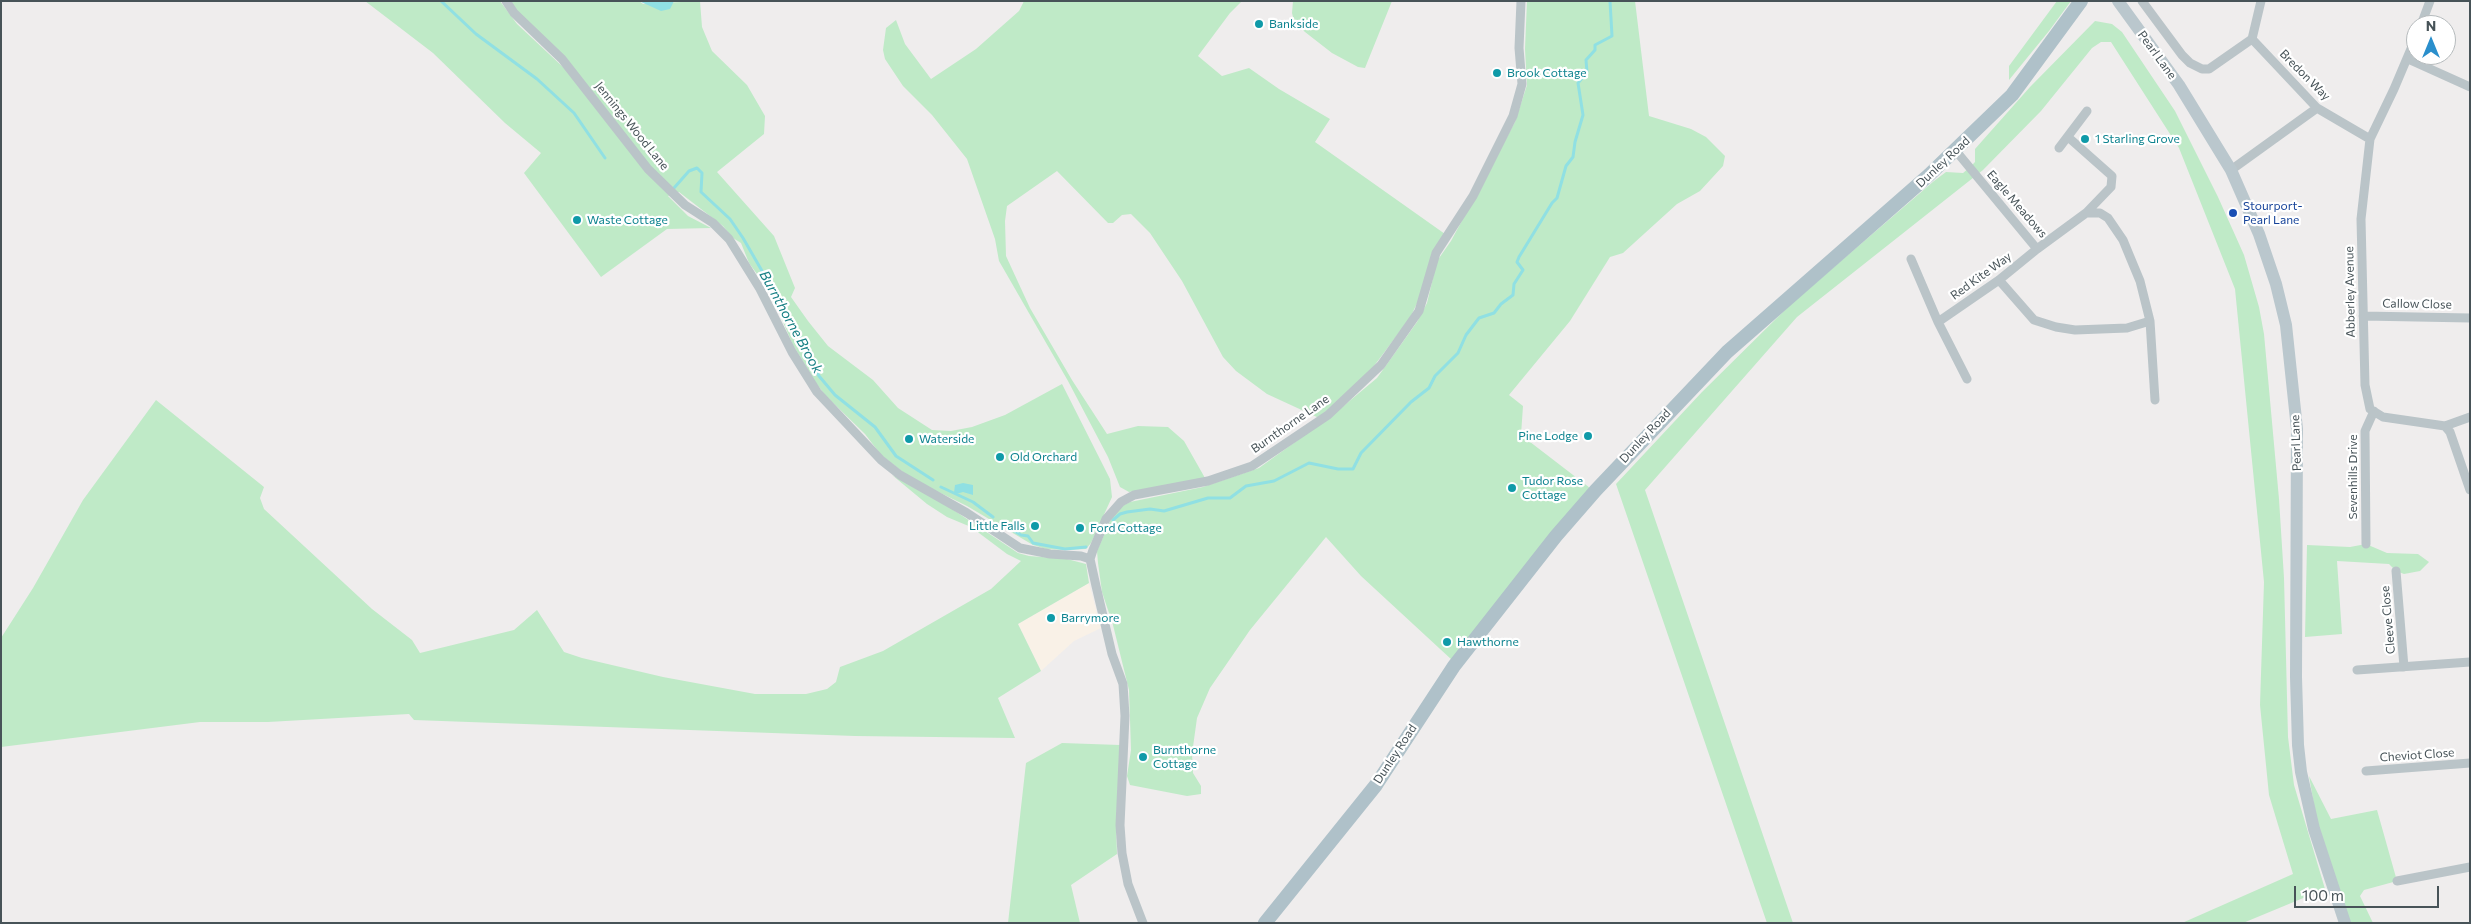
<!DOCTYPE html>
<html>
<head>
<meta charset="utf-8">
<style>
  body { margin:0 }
  #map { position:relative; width:2471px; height:924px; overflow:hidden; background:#efeded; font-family:Commissioner,sans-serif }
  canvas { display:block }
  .frame { position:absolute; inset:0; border:2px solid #475358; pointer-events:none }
  .north { position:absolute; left:2406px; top:15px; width:50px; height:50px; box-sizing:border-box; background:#fff; border:1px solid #b5babc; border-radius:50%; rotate:0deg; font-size:14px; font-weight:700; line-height:20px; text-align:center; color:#475358 }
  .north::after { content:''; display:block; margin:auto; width:18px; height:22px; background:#2a8fcc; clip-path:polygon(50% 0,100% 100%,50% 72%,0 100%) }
  .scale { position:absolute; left:2294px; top:886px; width:145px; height:22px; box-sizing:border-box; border:2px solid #475358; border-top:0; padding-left:6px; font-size:15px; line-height:18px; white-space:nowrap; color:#475358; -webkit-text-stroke:4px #fff; paint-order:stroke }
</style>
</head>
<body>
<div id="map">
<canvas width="2471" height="924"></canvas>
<div class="frame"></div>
<div class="north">N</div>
<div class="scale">100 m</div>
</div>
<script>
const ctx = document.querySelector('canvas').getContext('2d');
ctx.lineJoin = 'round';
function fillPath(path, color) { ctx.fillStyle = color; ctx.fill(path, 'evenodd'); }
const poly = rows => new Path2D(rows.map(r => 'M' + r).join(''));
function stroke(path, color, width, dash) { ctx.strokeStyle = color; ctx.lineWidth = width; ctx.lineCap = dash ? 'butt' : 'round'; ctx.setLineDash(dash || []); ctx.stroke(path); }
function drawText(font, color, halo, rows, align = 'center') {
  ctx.font = font + ' Commissioner,sans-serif'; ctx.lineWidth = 4.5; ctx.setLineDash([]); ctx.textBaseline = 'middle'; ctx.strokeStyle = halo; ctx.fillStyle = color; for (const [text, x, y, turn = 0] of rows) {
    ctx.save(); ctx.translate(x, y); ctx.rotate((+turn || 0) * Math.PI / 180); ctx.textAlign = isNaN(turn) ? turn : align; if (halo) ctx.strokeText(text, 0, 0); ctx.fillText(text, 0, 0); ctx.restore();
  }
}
fillPath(poly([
  [1089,583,1101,628,1074,641,1041,671,1018,624]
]), '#f9f1e7');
fillPath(poly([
  [365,1,500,1,517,24,564,68,568,60,516,10,511,1,639,1,643,4,700,1,702,27,712,51,747,85,765,116,764,134,717,172,774,236,795,288,791,297,808,321,828,346,873,380,898,408,932,430,951,431,972,427,1005,415,1062,384,1110,479,1112,497,1091,543,1086,549,1065,550,1046,549,1033,545,967,506,912,479,881,455,865,434,825,395,816,383,793,345,770,292,749,263,741,243,733,238,723,226,679,192,668,196,688,216,711,228,667,229,601,277,524,173,541,153,505,123,433,53],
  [1024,1,1242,1,1230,13,1198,56,1222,76,1249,68,1279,89,1330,119,1315,142,1445,234,1432,253,1420,297,1410,318,1371,370,1319,418,1267,394,1236,371,1223,357,1182,281,1150,233,1131,214,1122,215,1113,223,1108,223,1057,171,1007,206,1005,221,1006,256,1030,308,1072,380,1107,434,1138,426,1168,427,1184,441,1205,478,1129,492,1120,487,1108,457,1068,381,999,261,995,239,967,159,932,115,903,86,885,59,883,50,886,28,896,20,905,44,931,79,976,49,1019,11],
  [1293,1,1392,1,1365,68,1358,67,1332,53,1305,32,1294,21,1292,13],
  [1527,1,1635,1,1649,116,1691,129,1706,137,1725,156,1723,166,1700,191,1677,204,1623,253,1610,257,1570,321,1509,395,1523,406,1521,435,1590,488,1452,660,1361,576,1326,537,1250,630,1210,688,1197,718,1192,754,1193,773,1201,786,1201,794,1187,796,1130,785,1127,776,1131,750,1129,690,1113,625,1102,592,1098,563,1097,551,1111,519,1122,506,1130,502,1203,487,1259,468,1334,414,1377,378,1417,322,1427,303,1437,261,1451,241,1515,122,1527,85,1525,49],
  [2057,1,2071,1,2049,31,2009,80,2009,66],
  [2095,21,2112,24,2122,32,2175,111,2218,197,2244,255,2259,307,2264,334,2279,499,2284,578,2288,737,2294,785,2325,889,2243,923,2182,923,2293,874,2269,795,2260,705,2264,582,2235,289,2179,148,2111,42,2101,42,2092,48,2041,111,1983,170,1797,317,1645,490,1793,923,1767,923,1616,484,1702,392,1791,304,1934,181,1946,172,1963,173,1969,168,1975,162,1975,149,2030,87],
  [156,400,264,487,260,498,264,509,372,609,412,640,420,653,514,630,537,610,564,652,582,658,663,677,755,694,806,694,827,689,836,682,840,667,883,651,991,589,1021,561,1007,554,971,527,947,517,927,504,892,475,946,505,1018,553,1029,556,1067,559,1086,564,1089,583,1018,624,1041,671,998,698,1015,738,855,736,414,720,409,714,268,722,200,722,1,747,1,638,33,588,83,500],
  [2366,544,2387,553,2418,554,2429,562,2420,571,2404,574,2396,571,2389,564,2337,561,2342,634,2305,637,2307,545,2350,547],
  [1062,743,1120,745,1116,826,1117,854,1071,885,1080,923,1008,923,1026,763],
  [2309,776,2331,819,2377,810,2397,881,2364,890,2360,896,2373,923,2349,923,2317,822]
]), '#bfeac7');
fillPath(poly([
  [639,1,674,1,670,9,661,11],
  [963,483,973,485,973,495,963,492,956,494,954,493,955,485]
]), '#90e0e3');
stroke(poly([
  [441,1,476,34,537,79,574,113,605,158],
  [674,188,689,171,697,168,702,173,701,192,730,219,743,238,799,335,819,376,835,395,875,427,896,456,933,480],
  [941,487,973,502,993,517],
  [1113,520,1120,514,1127,512,1150,509,1164,511,1208,498,1230,498,1246,486,1274,481,1309,463,1338,469,1353,469,1361,453,1411,402,1429,388,1435,376,1458,353,1466,335,1479,318,1494,313,1501,304,1513,295,1514,284,1523,270,1517,262,1519,257,1552,203,1557,198,1566,166,1573,157,1575,142,1583,115,1578,83,1587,72,1586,60,1595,50,1595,45,1612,36,1610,1],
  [1003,524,1021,535,1028,536,1033,543,1065,549,1086,547]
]), '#90e0e3', 3);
stroke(poly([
  [506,1,514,13,562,59,648,169,685,205,713,223,729,239,760,289,792,352,817,392,881,460,900,475,967,513,1020,548,1050,554,1081,556,1090,559],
  [2142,1,2182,55,2190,63,2202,69,2209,69,2252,39,2261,1],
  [2421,25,2430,1],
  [2416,37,2394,89,2370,139,2361,219,2365,385,2370,409,2383,417,2445,426,2450,432,2470,490],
  [2252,39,2317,108,2370,139],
  [2408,59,2470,87],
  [2068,137,2112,176,2111,187,2086,213],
  [2059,148,2087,111],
  [1956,151,2037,249,2086,213,2100,213,2108,218,2123,240,2130,257,2140,281,2150,321,2155,400],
  [2231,170,2317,108],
  [1911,259,1938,322,1967,379],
  [1999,280,2034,320,2056,327,2075,330,2127,328,2150,321],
  [2363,316,2470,318],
  [1938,322,1999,280,2037,249],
  [2445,426,2470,417],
  [2366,544,2365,431,2374,411],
  [2396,571,2404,667],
  [2357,670,2470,662],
  [2366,771,2470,763],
  [2397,881,2470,867],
  [1143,923,1128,884,1122,853,1120,825,1125,716,1123,684,1112,654,1096,586,1090,559,1093,550,1106,519,1121,502,1134,495,1208,481,1252,466,1328,415,1381,365,1419,311,1436,253,1473,196,1513,116,1522,84,1519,48,1521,1]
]), '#bac4c8', 9);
stroke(poly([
  [2118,1,2179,85,2231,170,2259,234,2276,284,2286,325,2297,429,2296,677,2298,745,2301,772,2314,829,2345,923]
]), '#bac7cd', 12);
stroke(poly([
  [1265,923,1376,785,1454,666,1556,536,1596,490,1727,352,1929,175,2012,95,2081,1]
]), '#afc1c9', 14);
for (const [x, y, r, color] of [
  [1259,24,5,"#0f9aa8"],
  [1497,73,5,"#0f9aa8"],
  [2085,139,5,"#0f9aa8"],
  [2233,213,5,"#1a4fb4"],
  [577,220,5,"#0f9aa8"],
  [1588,436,5,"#0f9aa8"],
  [909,439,5,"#0f9aa8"],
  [1000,457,5,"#0f9aa8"],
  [1512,488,5,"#0f9aa8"],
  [1035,526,5,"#0f9aa8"],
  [1080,528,5,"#0f9aa8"],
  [1051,618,5,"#0f9aa8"],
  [1447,642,5,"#0f9aa8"],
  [1143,757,5,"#0f9aa8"]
]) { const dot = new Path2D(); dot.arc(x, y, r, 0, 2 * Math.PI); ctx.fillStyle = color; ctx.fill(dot); stroke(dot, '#fff', 2); }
drawText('12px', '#0d838f', '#fff', [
  ["Bankside",1269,24],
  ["Brook Cottage",1507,73],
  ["1 Starling Grove",2095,139],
  ["Waste Cottage",587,220],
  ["Pine Lodge",1578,436,"right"],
  ["Waterside",919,439],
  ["Old Orchard",1010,457],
  ["Tudor Rose",1522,481],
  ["Cottage",1522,495],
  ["Little Falls",1025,526,"right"],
  ["Ford Cottage",1090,528],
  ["Barrymore",1061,618],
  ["Hawthorne",1457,642],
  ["Burnthorne",1153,750],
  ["Cottage",1153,764]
], 'left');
drawText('12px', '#475358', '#fff', [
  ["Pearl Lane",2157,55,54],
  ["Bredon Way",2305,75,45],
  ["Jennings Wood Lane",632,126,51],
  ["Dunley Road",1943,162,-43],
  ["Eagle Meadows",2017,204,49],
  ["Red Kite Way",1981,276,-36],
  ["Abberley Avenue",2350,292,-91],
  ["Callow Close",2417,304,1],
  ["Burnthorne Lane",1290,424,-35],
  ["Dunley Road",1645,436,-47],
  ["Pearl Lane",2296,443,-92],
  ["Sevenhills Drive",2353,477,-90],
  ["Cleeve Close",2388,620,-95],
  ["Dunley Road",1395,754,-57],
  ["Cheviot Close",2417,755,-4]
]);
drawText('12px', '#164399', '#fff', [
  ["Stourport-",2243,206],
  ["Pearl Lane",2243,220]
], 'left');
drawText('italic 14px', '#198185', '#fff', [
  ["Burnthorne Brook",791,322,61]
]);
</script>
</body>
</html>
